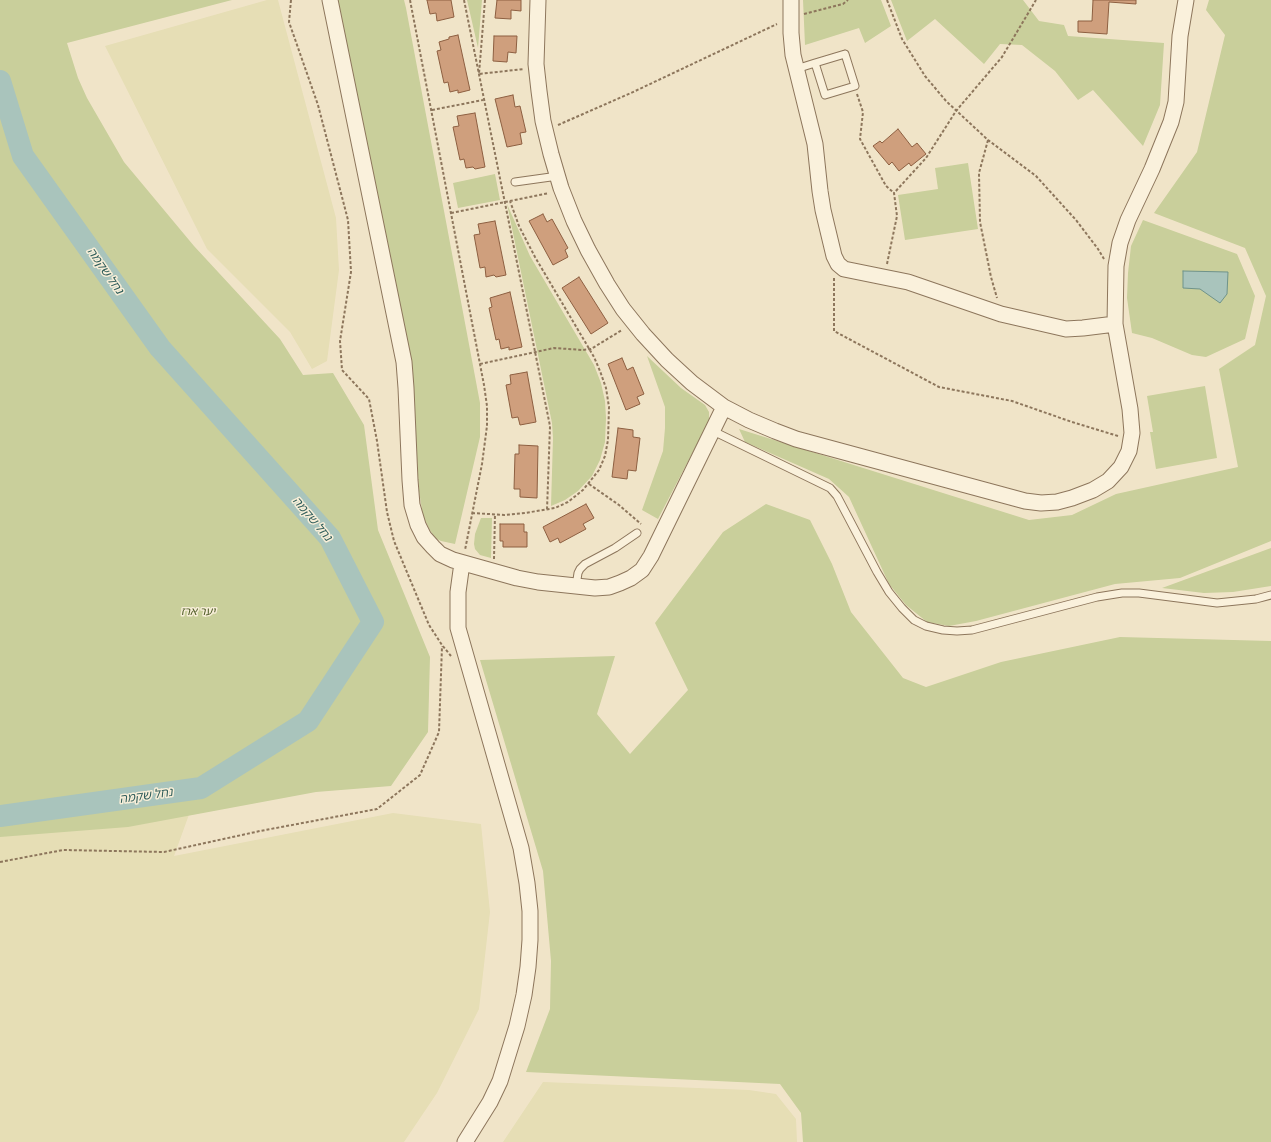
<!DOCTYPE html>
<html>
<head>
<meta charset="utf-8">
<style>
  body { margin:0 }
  canvas { display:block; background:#f0e4c8 }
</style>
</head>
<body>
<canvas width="1271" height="1142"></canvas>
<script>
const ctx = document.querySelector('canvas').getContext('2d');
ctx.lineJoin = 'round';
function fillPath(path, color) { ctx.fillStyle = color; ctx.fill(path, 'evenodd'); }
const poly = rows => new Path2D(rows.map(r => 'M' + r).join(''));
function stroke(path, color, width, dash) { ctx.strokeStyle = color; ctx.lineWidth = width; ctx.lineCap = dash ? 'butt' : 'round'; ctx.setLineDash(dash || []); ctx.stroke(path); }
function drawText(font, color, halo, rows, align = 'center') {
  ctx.font = font + ' "PT Serif","Noto Sans Hebrew",serif'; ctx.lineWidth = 3; ctx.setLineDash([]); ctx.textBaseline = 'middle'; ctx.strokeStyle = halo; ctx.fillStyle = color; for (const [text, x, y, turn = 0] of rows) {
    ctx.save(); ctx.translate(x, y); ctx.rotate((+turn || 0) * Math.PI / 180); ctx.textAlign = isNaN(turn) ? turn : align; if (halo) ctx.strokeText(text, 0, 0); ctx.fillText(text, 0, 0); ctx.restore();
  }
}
fillPath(poly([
  [267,0,278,0,336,218,339,270,327,361,312,369,290,332,207,249,105,46],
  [0,212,274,580,174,856,393,813,481,824,490,912,479,1009,437,1093,404,1142,0,1142],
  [543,1082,749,1090,776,1094,796,1119,797,1142,503,1142]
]), '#e6deb5');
fillPath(poly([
  [0,0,232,0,67,43,78,78,87,98,124,162,194,246,280,339,303,375,333,373,364,425,378,530,430,657,428,732,391,786,316,792,128,827,0,837],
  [337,0,404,0,406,8,480,403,480,437,455,544,441,541,435,538,430,530,423,516,419,491,413,393],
  [467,0,482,0,478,48],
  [803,0,881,0,891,26,865,43,859,28,805,45],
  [891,0,1023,0,1039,21,1064,25,1068,36,1164,43,1160,105,1143,146,1093,90,1078,100,1055,71,1022,45,1000,44,984,64,935,19,907,41],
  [1209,0,1271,0,1271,541,1180,578,1115,584,976,621,949,626,927,622,906,605,889,584,849,497,829,479,745,442,739,429,1029,520,1072,515,1116,494,1238,467,1219,369,1255,345,1266,296,1245,248,1154,213,1197,152,1225,35,1206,10],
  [968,163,978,229,905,240,898,195,938,189,935,168],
  [495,174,500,200,458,208,453,183],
  [507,204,530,256,594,365,601,383,605,401,606,418,605,442,600,460,592,476,578,491,565,500,551,506,553,438,552,423],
  [1143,220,1237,254,1255,296,1245,339,1206,357,1192,355,1152,338,1132,333,1127,298,1128,273,1131,246],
  [647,356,681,388,705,405,709,412,709,421,658,519,642,510,663,451,665,428,665,407],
  [1205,386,1217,458,1156,469,1150,432,1153,432,1147,396],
  [766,504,810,520,832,564,851,612,903,678,926,687,1001,662,1120,637,1271,641,1271,1142,803,1142,801,1113,780,1084,526,1072,550,1009,551,961,543,871,480,660,615,656,597,714,630,754,688,690,655,623,723,532],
  [481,518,492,518,491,558,480,555,475,549,474,544,475,534],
  [1271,548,1271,586,1233,592,1204,593,1162,588]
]), '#c9cf9b');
const water = poly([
  [1183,271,1228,272,1227,294,1220,303,1200,289,1183,288,1183,271]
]);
fillPath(water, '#a9c4bc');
stroke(water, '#6f938a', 1);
stroke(poly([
  [0,81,23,156,160,348,330,538,373,622,308,721,201,788,0,816]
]), '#a9c4bc', 22);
const building = poly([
  [427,0,451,0,454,17,437,21,436,13,430,14,427,0],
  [497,0,521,0,521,11,511,10,511,19,495,18,497,0],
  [1093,0,1136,0,1136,4,1109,2,1107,34,1078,32,1078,21,1092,21,1093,0],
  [458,35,470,90,458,93,458,90,450,92,448,82,444,83,437,51,441,50,439,42,449,39,449,37,458,35],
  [494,36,517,36,516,53,508,52,507,62,493,61,494,36],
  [513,95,515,107,520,106,526,132,520,133,522,144,507,147,495,99,513,95],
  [475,113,485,167,475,169,473,167,466,168,464,159,460,160,453,127,459,126,457,116,475,113],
  [898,129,912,147,917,143,926,154,911,166,909,163,899,171,892,162,889,165,873,146,880,141,882,143,898,129],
  [543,214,547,222,552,219,568,248,565,250,568,257,553,265,529,221,543,214],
  [495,221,506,275,496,277,494,275,486,277,485,267,480,268,474,235,480,234,478,224,495,221],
  [579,277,608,323,591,334,562,288,579,277],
  [510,292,522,347,509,350,509,347,501,349,499,339,496,340,489,308,492,307,490,298,510,292],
  [622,358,627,370,633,367,644,394,637,397,640,404,626,410,608,364,622,358],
  [527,372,536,422,520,425,518,417,512,418,506,385,511,384,510,375,527,372],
  [618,428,633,430,633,437,640,438,636,471,628,470,627,479,612,477,618,428],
  [519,445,538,446,537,498,520,497,520,489,514,489,515,454,519,454,519,445],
  [586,504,594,518,583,524,586,529,560,543,558,538,550,542,543,527,586,504],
  [500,524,524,524,524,532,527,532,527,547,503,547,503,541,500,541,500,524]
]);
fillPath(building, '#cf9f7d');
stroke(building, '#8d5f41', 1);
const lane = poly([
  [845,54,855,86,825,95,815,63,845,54],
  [796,69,815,63],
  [515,182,558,176],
  [713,431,830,488,837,496,877,572,889,592,902,608,914,620,926,626,943,630,957,631,972,630,1097,597,1122,593,1139,593,1217,603,1256,599,1271,595],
  [576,586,578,573,580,569,585,564,615,548,637,533]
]);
const street = poly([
  [330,0,404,362,406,388,410,480,412,505,418,525,424,537,433,547,440,554,453,560,517,578,538,582,595,588,609,587,620,583,631,578,642,570,651,556,724,407],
  [538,0,536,64,539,91,543,121,551,154,561,188,574,221,588,250,607,284,623,309,643,334,667,360,692,383,724,407,749,420,775,431,796,439,1025,501,1041,503,1057,502,1072,498,1093,490,1108,481,1121,467,1129,451,1132,433,1130,409,1115,324,1116,266,1120,243,1128,220,1152,169,1171,122,1176,102,1180,36,1186,0],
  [791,0,791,33,793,55,815,144,820,191,823,210,834,256,838,264,844,269,908,282,1001,314,1066,329,1083,328,1115,324],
  [462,563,458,592,458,628,521,848,527,883,530,911,530,940,528,967,524,995,517,1026,500,1081,490,1102,465,1142]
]);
stroke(lane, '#8d765c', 9);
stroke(street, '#8d765c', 17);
stroke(poly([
  [291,0,289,22,318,105,348,220,351,272,340,341,342,370,369,399,377,441,387,512,394,541,429,625,442,645,451,656],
  [410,0,484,385,487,406,487,426,482,464,465,550],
  [464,0,550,426,547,510],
  [485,0,479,74,524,69],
  [887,0,902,39,925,76,946,101,988,140,1036,176,1076,220,1098,249,1104,259],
  [804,14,843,4,848,0],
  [857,94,863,112,860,139,886,186,894,193],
  [432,110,483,100],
  [558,125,631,93,777,24],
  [988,140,979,173,980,222,991,277,997,298],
  [451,213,549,193],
  [887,264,897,216,894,193,926,158,956,111,1002,57,1036,0],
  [834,278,834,331,939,387,1012,401,1072,422,1118,436],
  [480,364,554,348,583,350,591,349,622,330],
  [589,484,619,505,641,524],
  [472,513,504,515,525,513,555,508,568,502,583,490,599,470,605,456,608,440,609,407,606,388,600,371,594,357,535,257,519,226,510,201],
  [494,559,495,514],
  [0,862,63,850,164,852,260,831,377,809,420,775,439,732,442,646]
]), '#8d765c', 2, [3, 2]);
stroke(lane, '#faf1dc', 7);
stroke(street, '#faf1dc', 15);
drawText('italic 11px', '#4d5a26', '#f7eed8', [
  ["יער ארז",198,612]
]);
drawText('italic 12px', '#2f5d5a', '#f7eed8', [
  ["נחל שקמה",105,271,55],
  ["נחל שקמה",312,519,50],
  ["נחל שקמה",146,796,-8]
]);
</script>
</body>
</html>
